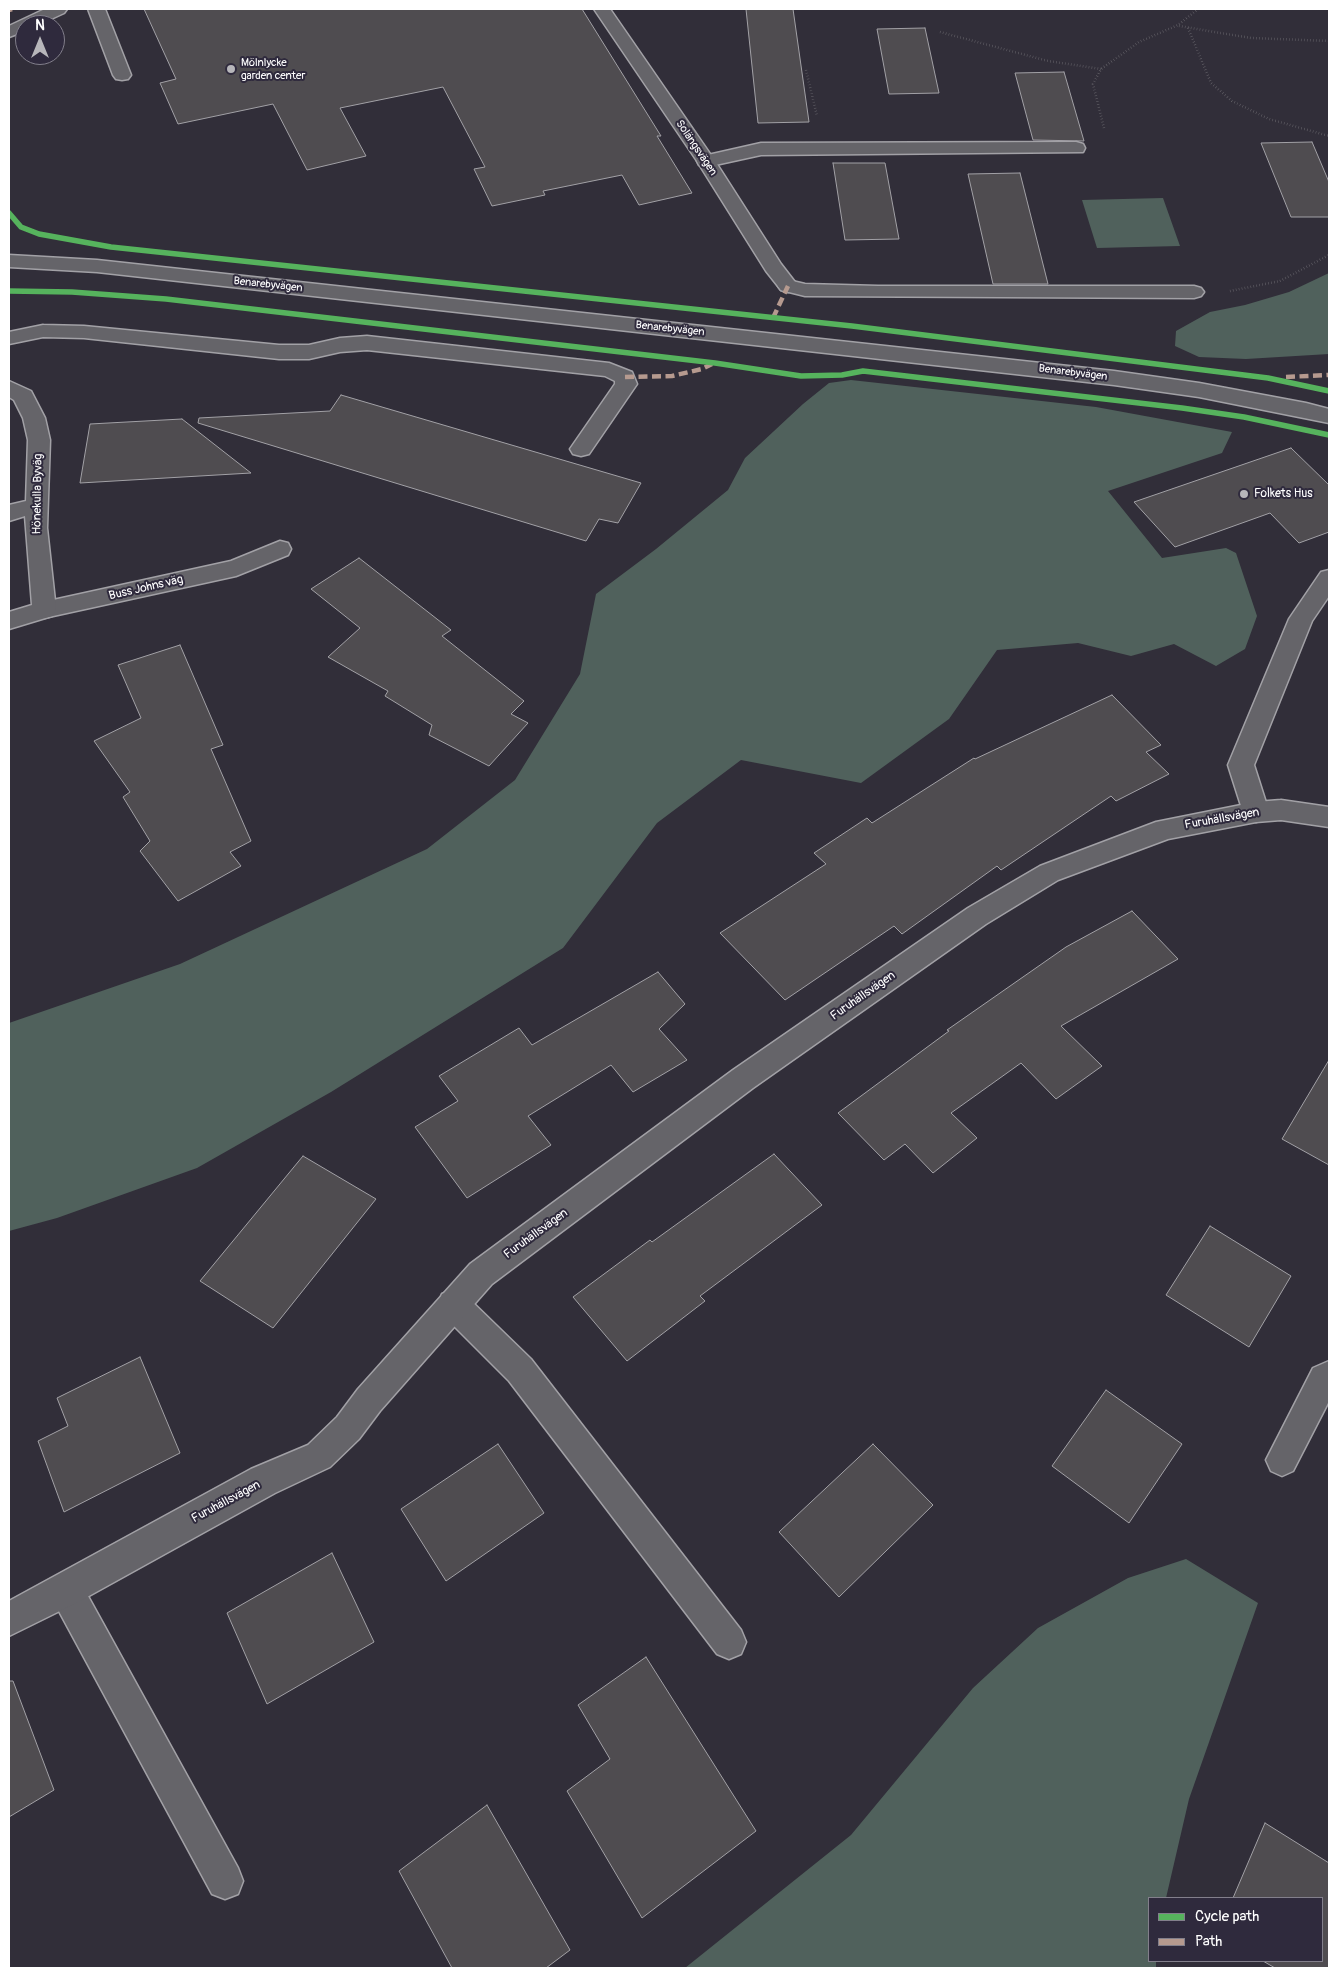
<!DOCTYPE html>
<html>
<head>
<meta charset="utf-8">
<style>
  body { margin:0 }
  #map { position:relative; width:1338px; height:1977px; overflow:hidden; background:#312e39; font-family:Pangolin,sans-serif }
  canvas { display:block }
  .frame { position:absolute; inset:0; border:10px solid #fff; pointer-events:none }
  .legend { position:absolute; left:1148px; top:1897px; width:175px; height:65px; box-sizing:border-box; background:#2f2a3d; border:1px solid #827f8b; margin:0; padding:6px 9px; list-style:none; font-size:15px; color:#fff }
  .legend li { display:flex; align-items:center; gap:10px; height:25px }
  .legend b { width:25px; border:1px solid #827f8b }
  .north { position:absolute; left:15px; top:15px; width:50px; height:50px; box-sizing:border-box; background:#2f2a3d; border:1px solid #827f8b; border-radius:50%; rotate:0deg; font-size:14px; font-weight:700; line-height:20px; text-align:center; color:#fff }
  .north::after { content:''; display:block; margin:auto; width:18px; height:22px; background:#b7b6ba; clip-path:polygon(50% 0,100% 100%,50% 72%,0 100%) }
</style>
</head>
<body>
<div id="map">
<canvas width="1338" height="1977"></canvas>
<div class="frame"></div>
<ul class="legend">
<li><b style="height:6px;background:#56b35d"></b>Cycle path</li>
<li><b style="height:6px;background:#b69a8f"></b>Path</li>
</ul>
<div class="north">N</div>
</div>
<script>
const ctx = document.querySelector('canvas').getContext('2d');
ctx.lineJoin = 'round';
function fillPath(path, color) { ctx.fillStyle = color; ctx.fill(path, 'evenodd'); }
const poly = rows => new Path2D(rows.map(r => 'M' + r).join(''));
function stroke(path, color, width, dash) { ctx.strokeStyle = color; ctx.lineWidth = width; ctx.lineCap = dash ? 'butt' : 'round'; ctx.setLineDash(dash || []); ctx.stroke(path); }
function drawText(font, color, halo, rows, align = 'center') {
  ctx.font = font + ' Pangolin,sans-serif'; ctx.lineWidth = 4; ctx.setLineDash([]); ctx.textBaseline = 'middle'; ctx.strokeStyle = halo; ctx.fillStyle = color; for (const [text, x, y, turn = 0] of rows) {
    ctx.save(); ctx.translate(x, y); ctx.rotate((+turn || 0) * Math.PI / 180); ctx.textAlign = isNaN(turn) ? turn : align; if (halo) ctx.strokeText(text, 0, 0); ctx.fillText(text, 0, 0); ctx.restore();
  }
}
fillPath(poly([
  [1163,198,1180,246,1097,248,1082,200],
  [1329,273,1329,354,1246,359,1199,357,1175,346,1176,331,1210,312,1245,305,1289,292],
  [851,380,1096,407,1232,432,1222,453,1108,491,1162,558,1226,548,1236,553,1257,616,1245,649,1216,666,1174,644,1131,656,1078,643,997,650,949,719,861,783,741,760,657,823,563,948,331,1092,197,1168,57,1218,9,1231,9,1023,180,964,427,849,515,780,580,674,596,594,656,549,728,490,745,458,803,404,829,383],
  [1186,1559,1258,1603,1189,1799,1166,1898,1149,1898,1149,1961,1156,1961,1156,1968,685,1968,851,1835,973,1688,1038,1628,1128,1578]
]), '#50615c');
const building = poly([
  [144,9,582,9,661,136,657,136,692,193,639,205,622,175,543,191,545,195,492,206,474,169,485,167,443,87,340,108,366,156,307,170,273,104,178,124,160,83,176,79,144,9],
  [746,9,793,9,809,122,758,123,746,9],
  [925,28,939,93,889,94,877,29,925,28],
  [1064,72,1084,141,1033,140,1015,73,1064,72],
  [1312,142,1329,182,1329,217,1291,217,1261,143,1312,142],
  [833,163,885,163,899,239,845,240,833,163],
  [1020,173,1048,284,993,284,968,174,1020,173],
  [341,395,641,483,618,523,599,519,586,541,198,423,199,418,330,411,341,395],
  [182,419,251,473,80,483,90,424,182,419],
  [1291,448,1329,485,1329,532,1299,543,1270,513,1175,547,1134,502,1291,448],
  [359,558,451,630,442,636,524,701,511,714,528,723,489,766,429,735,432,725,385,696,388,691,328,657,360,628,311,589,359,558],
  [180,645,223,745,211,749,251,841,230,852,241,866,178,901,140,851,150,841,123,797,130,792,94,741,141,718,118,665,180,645],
  [1112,695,1161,745,1146,752,1169,774,1116,801,1111,796,1001,870,997,866,902,934,894,926,785,1000,720,933,826,864,814,853,867,818,872,823,974,758,975,759,1112,695],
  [1132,911,1178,959,1061,1026,1102,1066,1056,1099,1021,1063,951,1113,977,1138,933,1173,905,1144,884,1160,838,1113,949,1031,947,1030,1066,947,1132,911],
  [658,972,685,1004,659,1029,687,1060,633,1092,611,1065,528,1116,551,1145,467,1198,415,1127,458,1101,439,1076,519,1028,532,1045,658,972],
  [1329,1060,1329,1165,1282,1139,1329,1060],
  [774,1154,822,1205,700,1296,705,1301,627,1361,573,1297,650,1240,652,1242,774,1154],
  [303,1156,376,1199,273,1328,200,1281,303,1156],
  [1210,1226,1291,1276,1249,1347,1166,1295,1210,1226],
  [140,1357,180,1453,64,1512,38,1441,68,1426,57,1398,140,1357],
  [1106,1390,1182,1444,1129,1523,1052,1466,1106,1390],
  [498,1444,544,1513,446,1581,401,1509,498,1444],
  [873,1444,933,1505,839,1597,779,1532,873,1444],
  [332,1553,374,1642,267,1704,227,1613,332,1553],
  [646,1657,756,1831,642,1918,567,1791,610,1759,578,1705,646,1657],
  [9,1681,13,1681,54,1790,9,1817,9,1681],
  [487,1805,570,1950,546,1968,452,1968,399,1871,487,1805],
  [1265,1823,1329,1863,1329,1968,1275,1968,1263,1961,1322,1961,1322,1898,1233,1898,1265,1823]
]);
fillPath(building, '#4f4c50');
stroke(building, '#a2a1a6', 1);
const service = poly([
  [88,9,105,9,131,75,128,79,122,80,116,79,113,75,88,9],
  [1076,142,1083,144,1085,148,1083,152,761,155,706,167,699,165,697,161,699,157,761,143,1076,142],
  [788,280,805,284,878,286,1194,286,1201,288,1204,292,1201,296,1194,298,805,296,781,290,778,286,781,282,788,280],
  [43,325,84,326,279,345,309,345,340,338,367,336,609,363,632,372,637,384,589,454,581,456,573,454,570,449,615,384,615,381,605,376,367,350,340,352,309,359,279,359,84,338,43,337,9,344,9,332,43,325],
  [280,541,288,543,291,549,288,555,236,576,44,618,36,616,32,610,36,604,44,602,231,561,280,541],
  [1329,570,1329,596,1312,621,1254,765,1269,812,1265,819,1256,822,1247,819,1243,812,1228,765,1289,619,1321,572,1329,570],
  [453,1290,464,1294,531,1359,741,1630,746,1642,741,1654,729,1659,717,1654,509,1381,442,1314,438,1304,442,1294,453,1290],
  [1329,1361,1329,1401,1293,1471,1282,1476,1271,1471,1266,1460,1313,1368,1329,1361],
  [66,1573,78,1578,238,1868,243,1881,238,1894,225,1899,212,1894,54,1602,49,1590,54,1578,66,1573]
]);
const minor = poly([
  [45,9,67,9,64,13,38,25,25,25,25,31,9,37,9,26,45,9],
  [594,9,610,9,715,161,781,264,798,286,795,290,788,292,781,290,766,271,697,161,594,9],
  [9,381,31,391,45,418,50,440,47,528,56,610,52,616,9,629,9,612,32,605,25,516,9,521,9,505,26,501,28,440,23,418,14,400,9,397,9,381],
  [1281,800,1329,807,1329,827,1281,820,1256,822,1168,839,1058,880,986,924,753,1088,492,1284,380,1411,359,1439,330,1467,275,1493,78,1602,9,1636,9,1601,251,1469,308,1445,337,1417,358,1389,470,1264,733,1070,968,908,1040,866,1156,822,1256,802,1281,800]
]);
const tertiary = poly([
  [9,255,97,260,1114,371,1199,383,1306,403,1329,409,1329,423,1199,397,1114,385,97,272,9,267,9,255]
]);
stroke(service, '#a2a1a6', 3);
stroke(minor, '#a2a1a6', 3);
stroke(tertiary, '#a2a1a6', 3);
stroke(poly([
  [1179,26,1251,38,1329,41],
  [1188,28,1211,83,1232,101,1269,119,1329,136],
  [940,32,1048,61,1101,69],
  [806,70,817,116],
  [1104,128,1093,84,1101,69,1139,42,1178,25,1198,9],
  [1230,291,1280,281,1329,255]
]), '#6d6b71', 2.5, [0.5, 2.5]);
fillPath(service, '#656469');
fillPath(minor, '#656469');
fillPath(tertiary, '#656469');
stroke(poly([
  [9,10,12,9],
  [773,318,788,286],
  [625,377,672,376,702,369,712,364],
  [1286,377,1329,375]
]), '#b69a8f', 4.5, [9, 4.5]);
stroke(poly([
  [9,213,21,227,39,234,111,247,852,326,1268,378,1329,391],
  [9,291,72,292,166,299,715,363,801,376,842,375,863,371,1182,408,1244,417,1329,435]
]), '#56b35d', 5.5);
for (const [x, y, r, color] of [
  [231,69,5,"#b7b6ba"],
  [1244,494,5,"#b7b6ba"]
]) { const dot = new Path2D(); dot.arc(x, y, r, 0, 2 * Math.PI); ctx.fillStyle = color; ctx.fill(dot); stroke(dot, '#2f2a3d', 2); }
drawText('11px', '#fff', '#2f2a3d', [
  ["Mölnlycke",241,63],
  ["garden center",241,76]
], 'left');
drawText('11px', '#fff', '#2f2a3d', [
  ["Solängsvägen",696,148,56],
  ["Benarebyvägen",268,285,6],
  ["Benarebyvägen",670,329,6],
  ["Benarebyvägen",1073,373,7]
]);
drawText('12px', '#fff', '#2f2a3d', [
  ["Hönekulla Byväg",38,494,-89],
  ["Buss Johns väg",146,588,-13],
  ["Furuhällsvägen",1222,819,-10],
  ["Furuhällsvägen",863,996,-35],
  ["Furuhällsvägen",536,1234,-36],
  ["Furuhällsvägen",226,1502,-28]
]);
drawText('12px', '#fff', '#2f2a3d', [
  ["Folkets Hus",1254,494]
], 'left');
</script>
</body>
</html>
